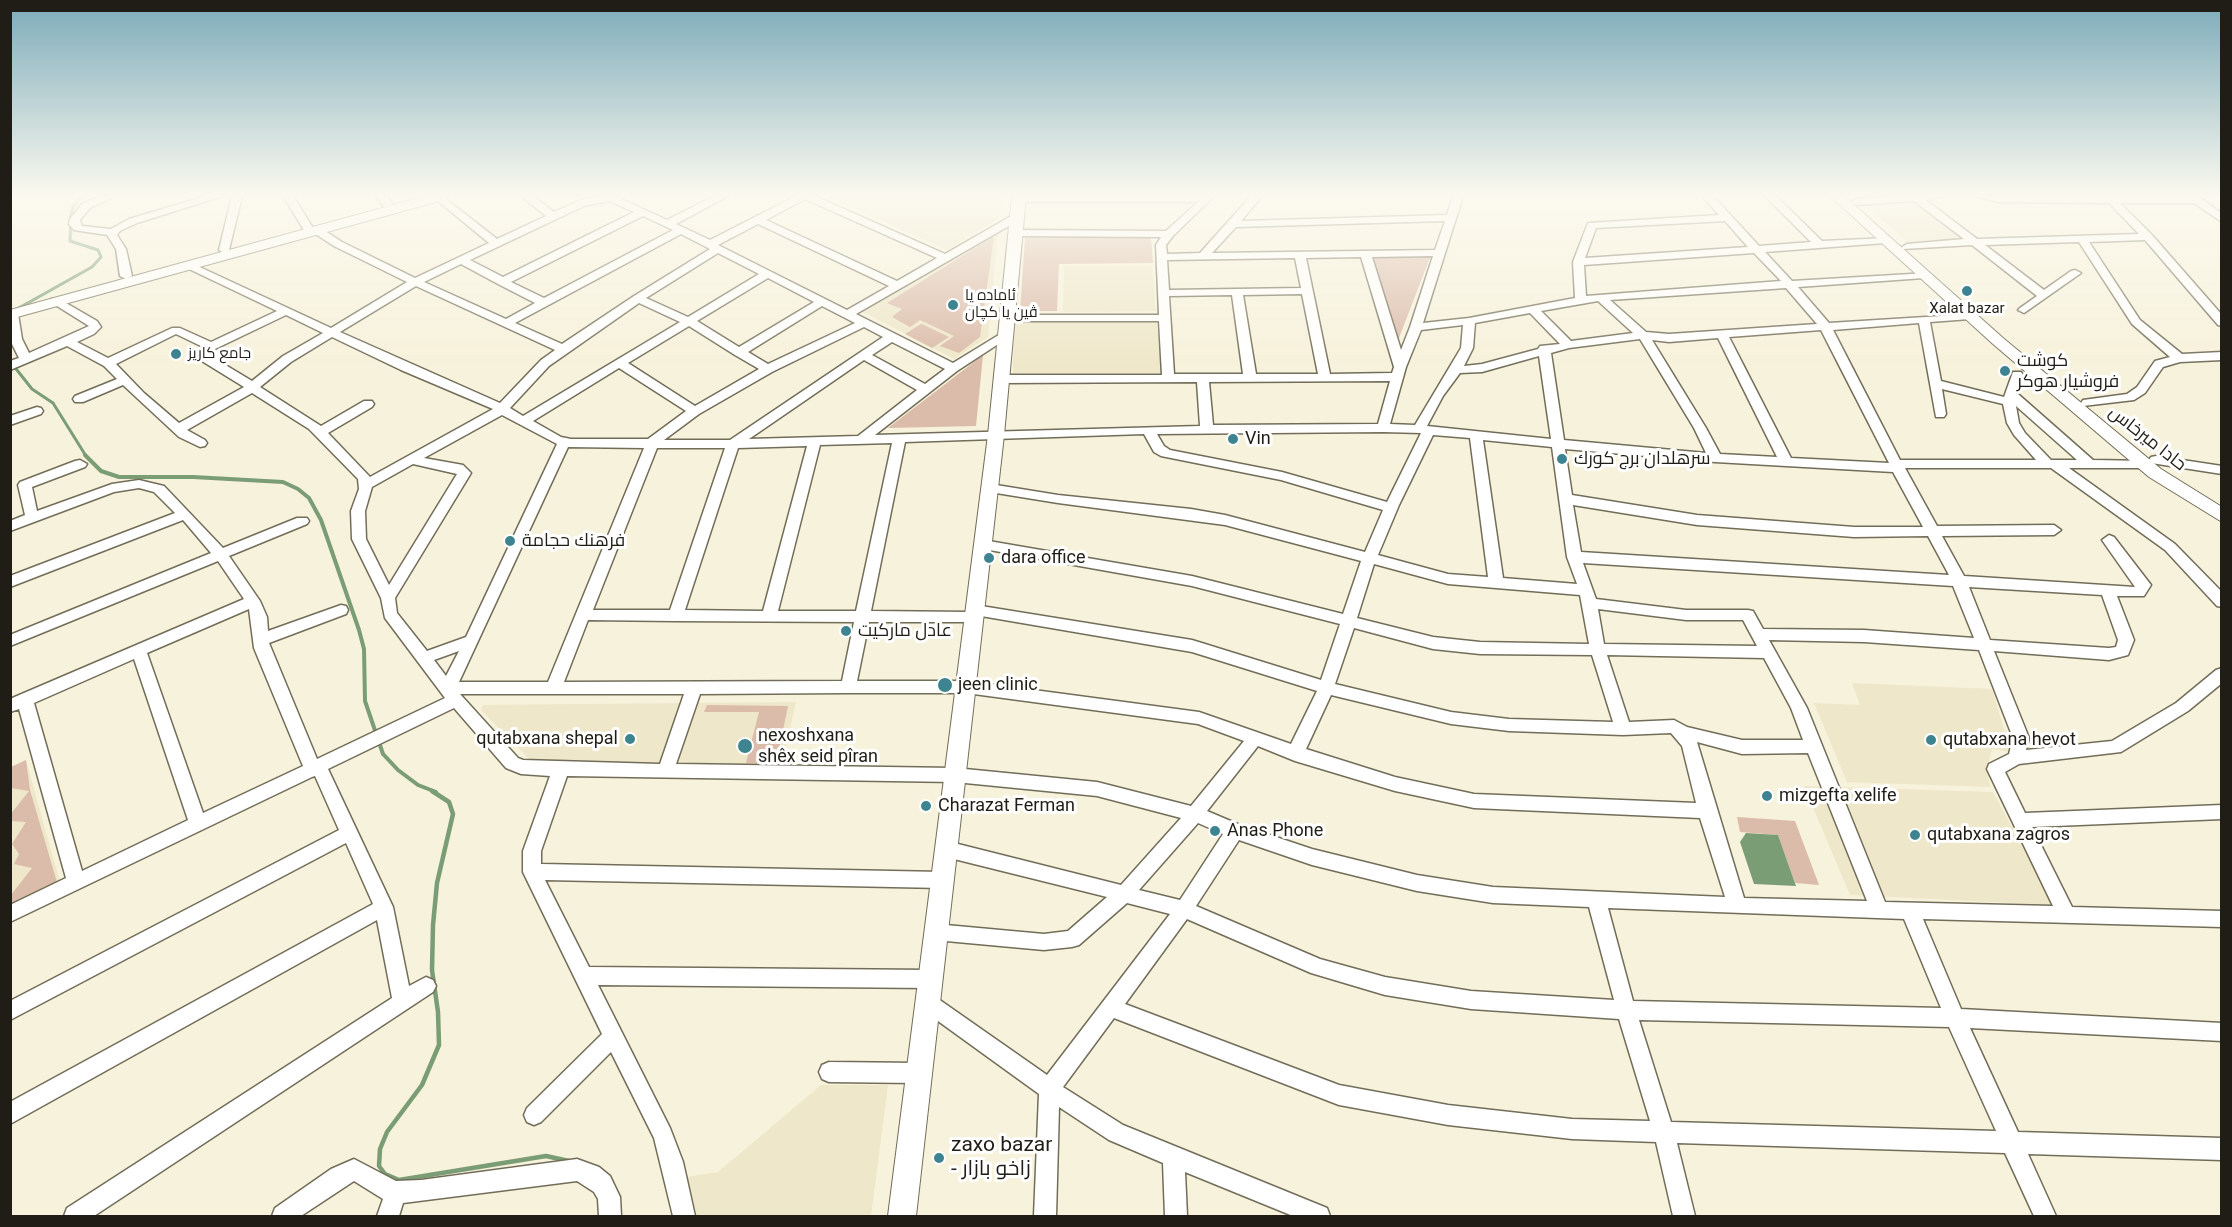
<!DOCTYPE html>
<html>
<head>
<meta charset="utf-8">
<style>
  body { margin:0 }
  #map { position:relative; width:2232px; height:1227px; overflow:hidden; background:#f7f2db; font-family:Roboto,sans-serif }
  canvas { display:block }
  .frame { position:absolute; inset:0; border:12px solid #1f1d15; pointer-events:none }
</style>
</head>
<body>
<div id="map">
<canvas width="2232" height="1227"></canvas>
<div class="frame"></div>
</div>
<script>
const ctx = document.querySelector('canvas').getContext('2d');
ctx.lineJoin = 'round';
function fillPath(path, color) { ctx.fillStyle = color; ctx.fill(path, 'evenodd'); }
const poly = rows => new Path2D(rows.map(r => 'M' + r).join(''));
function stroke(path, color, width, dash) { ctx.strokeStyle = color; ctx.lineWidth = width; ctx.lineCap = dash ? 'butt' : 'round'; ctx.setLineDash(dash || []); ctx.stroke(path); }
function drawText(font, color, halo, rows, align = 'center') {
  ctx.font = font + ' Roboto,Cairo,sans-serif'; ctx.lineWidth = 6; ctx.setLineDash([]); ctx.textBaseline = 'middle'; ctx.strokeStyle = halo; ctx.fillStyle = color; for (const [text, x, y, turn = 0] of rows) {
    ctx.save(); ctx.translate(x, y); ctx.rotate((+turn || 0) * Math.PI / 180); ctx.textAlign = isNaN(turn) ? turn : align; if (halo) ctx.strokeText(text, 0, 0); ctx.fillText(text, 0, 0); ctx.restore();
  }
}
fillPath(poly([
  [826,196,1001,196,1000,218,947,250],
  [1923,205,1966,241,1911,245,1870,209],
  [998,230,988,337,954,359,863,312],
  [1064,266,1152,266,1156,311,1063,312],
  [1014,321,1157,321,1161,373,1013,373],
  [1852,683,1992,689,2011,752,1992,749,1987,770,1990,787,1847,782,1814,703,1860,705],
  [796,702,781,768,676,769,695,703],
  [682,703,660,766,537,767,481,710,483,705],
  [26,760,61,886,11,911,11,767],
  [1804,786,1993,792,2054,905,1850,895],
  [821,1085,888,1085,871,1216,697,1216,687,1177,718,1172]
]), '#eee7c9');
fillPath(poly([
  [994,236,980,337,959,353,940,346,954,336,920,320,910,327,892,317,902,309,887,303],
  [1151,237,1153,263,1059,264,1057,311,1020,311,1025,238],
  [1431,255,1397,343,1372,256],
  [921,324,922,324,949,337,932,348,905,334],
  [983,355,976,426,888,428],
  [707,705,788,706,776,764,746,763,759,712,704,712],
  [26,760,30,790,58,886,11,909,11,895,32,868,14,864,19,854,12,844,26,822,11,821,10,815,29,791,11,788,11,767],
  [1737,817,1795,821,1819,885,1795,883,1778,835,1740,832]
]), '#dbbba9');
fillPath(poly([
  [1746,833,1778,835,1796,886,1754,884,1740,842]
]), '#7a9d75');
stroke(poly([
  [17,309,92,267,101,257,98,250,70,241,71,214,73,207,82,196],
  [13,365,32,389,53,403,86,456]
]), '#7a9d75', 3);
stroke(poly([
  [85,455,101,471,119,477,193,477,283,482,298,489,309,498,321,520,359,630,364,649,365,701,383,754,398,770,418,785,436,792]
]), '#7a9d75', 4);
stroke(poly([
  [432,791,449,802,453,814,437,883,433,925,432,970,438,1012,439,1045,422,1085,387,1132,380,1149,379,1166,385,1174,399,1180,546,1156,569,1161]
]), '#7a9d75', 4.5);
const minor = poly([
  [100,196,115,196,90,208,80,220,82,226,111,229,129,219,206,196,223,196,137,223,120,231,117,235,126,249,132,276,126,279,120,276,116,249,107,235,74,230,69,224,70,219,82,204,100,196],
  [232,196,242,196,229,250,224,253,219,250,232,196],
  [283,196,293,196,313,228,312,230,304,230,283,196],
  [376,196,387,196,393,205,384,207,376,196],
  [432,196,442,196,497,239,546,216,521,196,533,196,554,212,581,200,601,196,624,196,621,199,667,220,714,196,728,196,676,224,710,240,796,196,815,196,945,254,1013,215,1021,215,1021,219,856,314,953,363,1002,333,1006,331,1012,335,957,371,875,435,1200,426,1197,382,1002,383,996,379,1002,375,1162,375,1159,321,1007,321,1001,318,1007,315,1159,315,1156,245,1161,237,1015,236,1010,233,1015,230,1166,231,1198,202,1018,202,1013,199,1016,196,1214,196,1173,236,1166,245,1167,254,1200,253,1251,196,1262,196,1241,221,1447,215,1453,196,1463,196,1423,323,1469,318,1575,298,1573,262,1588,223,1719,215,1702,196,1713,196,1759,246,1811,242,1765,196,1776,196,1822,241,1889,238,1890,240,1885,243,1765,252,1792,281,1928,273,1930,275,1924,278,1798,287,1829,323,1974,314,1974,318,1970,319,1930,322,1941,381,2004,397,2013,372,2021,372,2023,375,2018,394,2093,460,2149,461,2151,464,2149,467,2144,468,2069,468,2175,544,2222,592,2222,607,2217,606,2165,550,2051,468,1905,468,1937,526,2054,525,2061,530,2054,535,1942,536,1964,576,2135,587,2102,540,2109,535,2114,537,2151,585,2144,596,2117,596,2134,640,2128,655,2109,660,1994,651,2029,738,2026,750,2112,741,2176,703,2216,670,2222,668,2222,683,2188,711,2121,752,2019,764,2005,772,2025,813,2222,805,2222,819,2032,827,2072,907,2222,911,2222,927,1923,919,1961,1009,2222,1023,2222,1041,1970,1028,2018,1132,2222,1138,2222,1160,2028,1154,2056,1216,2034,1216,2005,1153,1677,1143,1695,1216,1673,1216,1656,1142,1572,1139,1448,1125,1339,1105,1114,1018,1063,1087,1123,1125,1327,1208,1330,1216,1293,1216,1185,1172,1187,1216,1165,1216,1163,1163,1109,1140,1059,1107,1056,1216,1034,1216,1039,1094,920,1008,917,1002,920,996,927,993,934,996,1047,1075,1170,914,1127,903,1079,945,1072,947,1044,950,935,940,928,938,926,932,928,926,935,924,1044,934,1068,931,1107,897,946,857,940,854,937,849,940,844,946,841,1121,885,1181,818,1097,796,955,782,567,776,541,851,541,864,942,872,948,874,951,880,948,886,942,888,545,880,589,967,930,970,937,973,940,979,937,985,930,988,598,985,670,1128,683,1162,695,1216,673,1216,654,1138,611,1052,541,1122,534,1125,527,1122,524,1115,527,1108,602,1034,523,872,523,851,550,776,521,774,506,768,454,708,328,769,393,907,409,986,426,977,433,980,436,986,433,992,94,1216,64,1216,67,1208,392,998,377,920,10,1124,10,1102,373,904,346,843,10,1020,10,1001,339,830,315,776,312,777,10,922,10,905,66,878,19,709,10,712,10,699,244,599,218,561,10,646,10,635,211,553,183,520,10,587,10,576,175,513,154,492,139,488,114,492,10,531,10,521,25,515,18,485,20,482,75,461,80,460,87,464,85,467,32,487,37,511,112,484,139,480,164,486,223,548,297,518,307,518,309,521,307,524,229,556,260,601,267,617,268,631,341,605,346,606,348,610,346,614,269,643,317,759,445,698,385,618,381,598,352,539,351,511,359,489,358,479,309,429,252,393,187,430,205,440,207,443,205,446,200,447,179,437,123,385,83,402,75,402,73,399,75,396,117,379,104,366,67,346,10,370,10,361,19,358,10,340,10,311,18,314,22,339,29,353,89,326,49,301,51,299,59,299,97,321,101,327,94,334,77,342,108,358,172,328,180,328,211,342,277,311,187,268,186,266,191,263,331,328,407,282,334,246,314,233,314,229,322,229,342,242,415,278,489,243,432,196],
  [805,199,937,258,897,281,766,220,805,199],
  [609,201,634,212,503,277,470,260,584,206,609,201],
  [643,216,673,230,544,298,511,282,643,216],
  [1445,221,1435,250,1212,253,1236,227,1445,221],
  [1725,221,1748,247,1585,258,1596,228,1725,221],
  [758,224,889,286,847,310,718,245,758,224],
  [681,234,710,249,634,296,562,344,515,323,681,234],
  [718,253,759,274,688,317,646,298,718,253],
  [1754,253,1781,281,1586,296,1584,265,1754,253],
  [1433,256,1410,327,1401,350,1372,257,1433,256],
  [1361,257,1394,367,1392,373,1330,374,1306,258,1361,257],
  [1295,258,1301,288,1169,290,1167,260,1295,258],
  [461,264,498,284,535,303,506,319,424,282,461,264],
  [768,278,814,302,739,347,697,321,768,278],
  [416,286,555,350,541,360,500,403,340,332,416,286],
  [1786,288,1817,324,1669,334,1646,332,1610,300,1786,288],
  [1302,294,1318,374,1256,374,1243,295,1302,294],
  [1232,295,1243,374,1174,374,1169,296,1232,295],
  [1598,301,1633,333,1571,341,1541,311,1598,301],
  [639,303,680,322,523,416,510,408,549,366,639,303],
  [822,306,855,323,768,364,748,352,822,306],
  [1530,313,1560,344,1540,346,1538,349,1482,364,1464,366,1473,348,1475,323,1530,313],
  [286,315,323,333,283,356,252,381,209,355,215,349,286,315],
  [1919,323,1936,417,1944,417,1946,414,1942,389,2003,404,2007,423,2014,435,2036,460,1900,460,1833,330,1919,323],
  [1463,325,1461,348,1415,425,1390,424,1406,367,1421,330,1463,325],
  [689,326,735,355,759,369,695,406,628,363,689,326],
  [864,327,883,337,730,440,664,440,699,414,772,372,864,327],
  [1821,330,1889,463,1791,458,1729,337,1821,330],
  [176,334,203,347,195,355,197,358,244,387,179,423,144,393,116,364,176,334],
  [332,337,401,370,493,409,370,477,328,433,372,407,374,404,372,401,364,401,321,426,260,387,291,362,332,337],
  [1718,338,1777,457,1720,454,1706,428,1652,340,1669,342,1718,338],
  [1640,339,1694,428,1706,453,1564,440,1551,353,1569,348,1640,339],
  [892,342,945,369,925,384,872,355,892,342],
  [1539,356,1551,439,1427,426,1443,396,1460,373,1482,372,1539,356],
  [864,360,917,390,858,436,749,439,864,360],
  [619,368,686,411,648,439,571,439,561,437,533,421,619,368],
  [1390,381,1378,424,1213,425,1209,382,1390,381],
  [2016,406,2077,460,2051,460,2025,433,2019,423,2016,406],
  [502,415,557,444,466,637,427,651,397,613,395,598,471,473,463,465,424,458,502,415],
  [1383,432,1421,433,1387,502,1282,472,1170,450,1164,446,1157,434,1383,432],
  [1144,434,1154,452,1161,456,1281,480,1383,510,1365,552,1225,515,1191,509,1058,495,990,484,983,488,990,492,1058,503,1225,525,1361,561,1343,614,1192,576,983,540,978,542,976,545,978,548,1192,586,1340,624,1321,680,1192,640,975,605,970,606,968,612,871,611,905,442,1144,434],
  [1433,435,1470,438,1488,577,1448,574,1378,555,1399,505,1433,435],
  [1483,440,1552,447,1567,557,1577,584,1503,578,1483,440],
  [892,443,856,611,778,611,820,445,892,443],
  [807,446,763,611,685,610,738,448,807,446],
  [568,447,644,448,548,682,459,682,568,447],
  [657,448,725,448,670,610,593,610,657,448],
  [1565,449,1715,462,1893,472,1923,527,1854,527,1697,515,1572,495,1565,449],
  [413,464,457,474,389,585,366,539,365,511,372,487,413,464],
  [1573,505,1697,525,1854,537,1928,536,1949,575,1581,552,1573,505],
  [1583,563,1953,586,1974,638,1864,630,1763,629,1753,611,1748,610,1686,610,1596,599,1583,563],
  [1374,564,1448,584,1580,595,1589,644,1480,642,1433,637,1357,618,1374,564],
  [1969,587,2102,595,2118,640,2116,647,2109,648,1990,640,1969,587],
  [249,609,254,648,303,766,203,813,147,653,249,609],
  [1598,609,1686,620,1743,620,1757,646,1604,644,1598,609],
  [981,616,1192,652,1317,691,1291,744,1199,712,966,681,857,681,869,622,974,622,979,621,981,616],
  [588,620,676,621,854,622,842,681,564,682,588,620],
  [1354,628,1433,649,1480,654,1592,655,1613,722,1509,719,1451,712,1335,684,1354,628],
  [1769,640,1864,642,1979,650,2013,738,2009,754,1989,764,1987,769,2053,906,1885,902,1807,708,1769,640],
  [459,651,446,676,434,660,459,651],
  [1607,655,1764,658,1791,708,1803,740,1742,740,1687,727,1674,720,1629,722,1607,655],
  [134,659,188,820,82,871,34,703,134,659],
  [846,693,966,693,1198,724,1244,741,1191,806,1097,782,955,768,676,764,700,694,846,693],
  [460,694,684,694,660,764,523,760,518,758,460,694],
  [1331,695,1451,724,1509,731,1623,735,1671,733,1682,746,1696,803,1474,794,1395,777,1306,749,1331,695],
  [1697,742,1742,754,1808,753,1867,901,1744,898,1697,742],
  [1258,746,1295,761,1395,791,1474,808,1700,818,1725,897,1493,887,1417,875,1312,849,1240,825,1207,811,1258,746],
  [1198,823,1223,834,1180,900,1139,890,1198,823],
  [1239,840,1312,865,1417,891,1493,903,1589,907,1614,1000,1471,991,1385,977,1320,959,1196,906,1239,840],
  [1608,908,1904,919,1941,1008,1633,1001,1608,908],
  [1187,919,1311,973,1385,995,1471,1009,1619,1019,1650,1121,1572,1119,1448,1105,1339,1085,1125,1004,1187,919],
  [1639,1020,1949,1027,1996,1131,1671,1122,1639,1020],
  [1892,196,1943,196,1926,200,1977,239,2139,234,2109,203,1998,202,1974,196,2198,196,2222,214,2222,222,2194,203,2120,203,2152,235,2222,315,2222,326,2218,325,2145,240,2089,242,2140,320,2182,354,2222,352,2222,360,2180,362,2163,367,2145,393,2134,400,2083,406,2081,403,2083,400,2127,394,2137,387,2155,361,2170,357,2132,324,2079,242,1985,245,2044,290,2071,271,2075,270,2081,273,2024,313,2018,310,2020,308,2037,296,1972,245,1903,249,1902,247,1907,244,1964,239,1914,201,1856,205,1851,202,1856,199,1892,196],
  [37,407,41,408,43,411,41,414,10,425,10,416,37,407],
  [2156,456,2222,466,2222,474,2151,463,2149,460,2151,457,2156,456],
  [829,1062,918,1063,925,1066,928,1073,925,1080,918,1083,829,1082,822,1079,819,1072,822,1065,829,1062],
  [354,1159,396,1181,421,1180,577,1159,599,1167,610,1176,620,1197,621,1216,599,1216,598,1199,594,1192,577,1181,403,1203,399,1216,377,1216,383,1199,354,1181,301,1216,272,1216,275,1208,331,1169,354,1159]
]);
const major = poly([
  [426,196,448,196,447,199,10,319,10,310,426,196],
  [1012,196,1026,196,1004,435,916,1216,888,1216,988,435,1012,196],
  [1830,196,1844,196,2003,338,2161,469,2222,507,2222,522,2149,477,1993,344,1830,196]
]);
stroke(minor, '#726d59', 3);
stroke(major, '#726d59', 2);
fillPath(minor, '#fff');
fillPath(major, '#fff');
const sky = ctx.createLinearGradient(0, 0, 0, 368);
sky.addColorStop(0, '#7cabba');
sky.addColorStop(0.53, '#fbf9ef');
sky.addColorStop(1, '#fbf9ef00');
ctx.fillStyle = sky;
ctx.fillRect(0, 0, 2232, 368);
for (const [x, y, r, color] of [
  [1967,291,6,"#3e8490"],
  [953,305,6,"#3e8490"],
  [176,354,6,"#3e8490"],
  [2005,371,6,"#3e8490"],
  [1233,439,6,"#3e8490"],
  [1562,459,6,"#3e8490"],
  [510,541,6,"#3e8490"],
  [989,558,6,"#3e8490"],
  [846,631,6,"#3e8490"],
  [945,685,8,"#3e8490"],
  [630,739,6,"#3e8490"],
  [1931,740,6,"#3e8490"],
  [745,746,8,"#3e8490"],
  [1767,796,6,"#3e8490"],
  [926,806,6,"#3e8490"],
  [1215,831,6,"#3e8490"],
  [1915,835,6,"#3e8490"],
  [939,1158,6,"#3e8490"]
]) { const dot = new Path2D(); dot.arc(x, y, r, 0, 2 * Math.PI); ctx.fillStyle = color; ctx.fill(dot); stroke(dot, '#fff', 2); }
drawText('15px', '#1f1d15', '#fff', [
  ["ئاماده یا",965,296],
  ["ڤین یا کچان",965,313],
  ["Xalat bazar",1967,309,"center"],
  ["جامع كاريز",188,354]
], 'left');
drawText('18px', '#1f1d15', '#fff', [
  ["كوشت",2017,361],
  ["فروشيار هوكر",2017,382],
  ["Vin",1245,439],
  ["سرهلدان برج كورك",1574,459],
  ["فرهنك حجامة",522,541],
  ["dara office",1001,558],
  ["عادل ماركيت",858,631],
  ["jeen clinic",958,685],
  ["nexoshxana",758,736],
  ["shêx seid pîran",758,757],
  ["qutabxana shepal",618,739,"right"],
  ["qutabxana hevot",1943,740],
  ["mizgefta xelife",1779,796],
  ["Charazat Ferman",938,806],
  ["Anas Phone",1227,831],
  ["qutabxana zagros",1927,835]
], 'left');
drawText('18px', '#1f1d15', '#fff', [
  ["حادا ميرخاس",2147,439,38]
]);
drawText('21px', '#1f1d15', '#fff', [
  ["zaxo bazar",951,1146],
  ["- زاخو بازار",951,1170]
], 'left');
</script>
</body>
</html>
